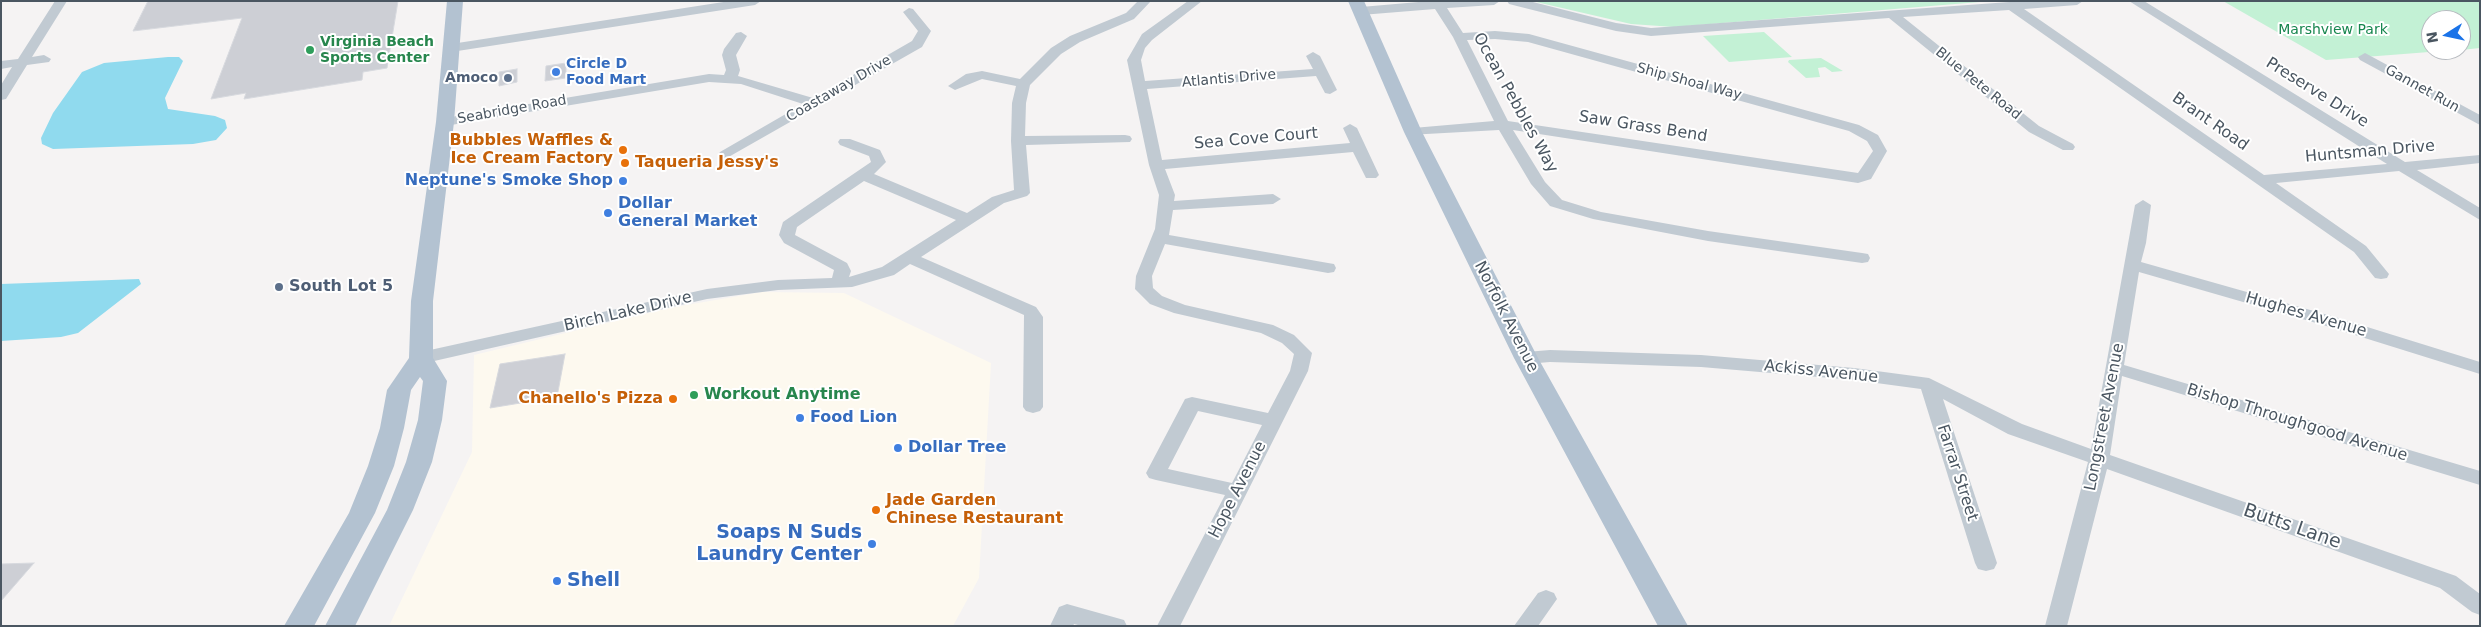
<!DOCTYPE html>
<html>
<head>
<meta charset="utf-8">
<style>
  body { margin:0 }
  #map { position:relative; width:2481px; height:627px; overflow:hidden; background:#f5f3f3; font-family:"DejaVu Sans",sans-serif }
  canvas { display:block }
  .frame { position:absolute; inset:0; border:2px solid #4a5661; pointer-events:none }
  .north { position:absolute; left:2421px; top:10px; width:50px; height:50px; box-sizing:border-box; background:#fff; border:1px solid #b7bbc0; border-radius:50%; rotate:260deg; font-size:14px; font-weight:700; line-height:20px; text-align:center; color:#4a5661 }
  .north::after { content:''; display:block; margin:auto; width:18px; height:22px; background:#1a73e8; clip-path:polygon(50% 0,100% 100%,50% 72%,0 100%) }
</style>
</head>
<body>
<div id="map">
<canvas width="2481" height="627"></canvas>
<div class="frame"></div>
<div class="north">N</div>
</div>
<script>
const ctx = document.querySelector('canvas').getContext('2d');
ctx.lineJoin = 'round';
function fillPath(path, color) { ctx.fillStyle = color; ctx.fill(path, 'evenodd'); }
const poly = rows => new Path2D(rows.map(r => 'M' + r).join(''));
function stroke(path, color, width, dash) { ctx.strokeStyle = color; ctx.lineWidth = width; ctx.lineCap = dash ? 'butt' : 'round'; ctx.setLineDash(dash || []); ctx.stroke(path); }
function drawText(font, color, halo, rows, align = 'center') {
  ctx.font = font + ' "DejaVu Sans",sans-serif'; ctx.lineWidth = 4; ctx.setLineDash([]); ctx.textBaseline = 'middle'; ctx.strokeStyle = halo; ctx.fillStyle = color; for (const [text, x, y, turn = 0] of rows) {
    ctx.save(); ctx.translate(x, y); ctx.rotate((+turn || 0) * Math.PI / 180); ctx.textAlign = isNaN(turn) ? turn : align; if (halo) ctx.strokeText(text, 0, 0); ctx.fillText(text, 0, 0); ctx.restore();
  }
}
fillPath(poly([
  [762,292,844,293,991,363,979,578,953,626,389,626,472,452,474,355,669,308]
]), '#fdf9ef');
fillPath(poly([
  [1532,1,1992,1,1674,27,1631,24],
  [2223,1,2480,1,2480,48,2461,50,2461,20,2431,20,2431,50,2455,50,2326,60],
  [1764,32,1792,57,1729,62,1703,36],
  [1821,58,1843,71,1832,72,1825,67,1818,68,1820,77,1806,78,1788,62,1789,60]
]), '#c3f1d5');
fillPath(poly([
  [168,57,179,57,183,61,165,98,168,109,215,116,225,120,227,128,216,140,193,144,53,149,42,144,41,138,53,113,82,72,104,63],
  [139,279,141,284,136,288,78,333,61,337,1,341,1,284]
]), '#90daee');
const building = poly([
  [148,1,398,1,387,68,363,72,362,80,244,99,246,93,211,99,242,18,133,31,148,1],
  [566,63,566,78,545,81,546,66,566,63],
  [517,69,517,82,499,86,499,72,517,69],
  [565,354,557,397,490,408,500,364,565,354],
  [34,563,1,601,1,564,34,563]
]);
fillPath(building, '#cdcfd5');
stroke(building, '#d7d9de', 1);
fillPath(poly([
  [55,1,67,1,32,57,44,55,51,59,49,62,27,65,6,99,1,100,1,85,12,67,1,69,1,61,18,59,55,1],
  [730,1,761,1,755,5,451,52,444,48,451,44,730,1],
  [1138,1,1151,1,1134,19,1080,42,1061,54,1030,85,1026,103,1025,136,1125,135,1130,136,1132,139,1130,142,1026,145,1030,193,1027,196,1004,203,921,257,1036,307,1043,317,1043,407,1040,411,1033,413,1026,411,1023,407,1024,315,910,264,894,275,852,287,778,290,707,299,421,364,415,362,412,358,415,354,421,352,707,289,778,280,832,278,834,270,784,243,779,235,783,222,871,162,869,156,840,145,838,142,840,139,850,139,880,150,886,162,874,174,967,213,992,197,1014,190,1011,141,1012,103,1016,86,982,79,955,90,948,86,966,74,982,71,1020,79,1051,48,1070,36,1126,13,1138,1],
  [864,181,956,220,882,267,849,277,851,271,847,263,795,235,797,227,864,181],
  [1188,1,1202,1,1152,40,1145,48,1141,60,1145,81,1313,69,1306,56,1313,52,1320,56,1337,90,1330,94,1325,93,1316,76,1147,89,1162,160,1350,143,1343,128,1350,124,1357,128,1379,175,1376,178,1366,178,1353,152,1165,169,1175,195,1174,201,1273,194,1281,199,1273,204,1173,210,1169,235,1328,263,1334,264,1336,268,1334,272,1328,273,1165,244,1152,276,1153,288,1162,296,1185,305,1273,325,1294,335,1312,353,1308,371,1180,626,1157,626,1225,495,1156,480,1149,478,1146,473,1185,399,1192,397,1268,413,1290,371,1294,354,1282,343,1261,333,1174,313,1150,304,1135,289,1136,276,1155,229,1159,195,1149,165,1127,60,1142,34,1188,1],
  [1198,411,1262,425,1232,483,1168,469,1198,411],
  [1430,1,1500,1,1494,5,1447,8,1463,33,1495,31,1529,34,1859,125,1878,135,1887,151,1871,179,1858,183,1513,130,1545,182,1562,200,1601,212,1708,231,1862,253,1868,254,1870,258,1868,262,1862,263,1708,241,1593,219,1550,206,1531,184,1499,130,1408,135,1406,132,1413,128,1494,121,1453,37,1435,9,1361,15,1355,11,1361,7,1430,1],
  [1495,39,1528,42,1849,131,1867,141,1873,151,1858,173,1508,121,1467,40,1495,39],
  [1507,1,1529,1,1616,23,1651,28,2023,1,2083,1,2077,5,2024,9,2264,175,2387,164,2129,1,2144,1,2405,162,2480,155,2480,163,2417,170,2480,208,2480,220,2399,171,2276,183,2366,246,2389,274,2387,278,2381,279,2375,278,2354,252,2009,10,1903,17,2039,126,2073,144,2075,147,2073,150,2063,150,2029,132,1889,18,1651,36,1616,31,1509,4,1507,1],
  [909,8,913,9,931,31,922,47,725,159,720,158,718,155,720,152,803,104,741,84,709,82,445,126,438,122,445,118,709,74,724,75,726,70,722,55,724,49,736,33,741,32,747,36,736,55,740,70,738,76,813,98,912,41,918,31,903,12,909,8],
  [2365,53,2480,115,2480,125,2360,60,2358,57,2365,53],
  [2143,200,2151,205,2146,243,2141,262,2335,317,2480,362,2480,374,2323,325,2139,272,2124,365,2480,471,2480,485,2122,376,2110,455,2456,576,2480,594,2480,615,2472,612,2440,588,2107,469,2067,626,2045,626,2088,462,2008,434,1943,399,1997,563,1994,569,1986,571,1978,569,1975,563,1921,389,1854,380,1701,367,1550,362,1526,364,1520,362,1517,358,1520,354,1526,352,1550,350,1701,355,1854,368,1929,378,2022,424,2091,449,2135,205,2143,200],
  [1546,590,1554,593,1557,599,1538,626,1514,626,1538,593,1546,590],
  [1067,604,1124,620,1127,626,1082,626,1074,624,1073,626,1050,626,1059,607,1067,604]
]), '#c1cad2');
fillPath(poly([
  [447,1,463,1,454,122,433,301,433,358,447,381,442,420,432,462,413,510,355,626,325,626,387,510,406,462,418,420,423,381,420,377,411,390,404,428,394,466,375,513,314,626,284,626,349,513,368,466,380,428,387,390,409,358,411,301,436,122,447,1],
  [1348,1,1364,1,1422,132,1538,358,1688,626,1658,626,1514,358,1404,132,1348,1]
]), '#b3c2d1');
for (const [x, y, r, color] of [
  [310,50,5,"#2e9e5b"],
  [556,72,5,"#3f7fe0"],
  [508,78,5,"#5c6f8a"],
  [623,150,5,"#e8710a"],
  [625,163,5,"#e8710a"],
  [623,181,5,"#3f7fe0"],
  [608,213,5,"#3f7fe0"],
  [279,287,5,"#5c6f8a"],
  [694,395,5,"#2e9e5b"],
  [673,399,5,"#e8710a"],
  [800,418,5,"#3f7fe0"],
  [898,448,5,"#3f7fe0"],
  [876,510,5,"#e8710a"],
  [872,544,5,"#3f7fe0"],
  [557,581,5,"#3f7fe0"]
]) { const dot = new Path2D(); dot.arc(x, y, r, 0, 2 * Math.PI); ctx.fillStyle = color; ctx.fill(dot); stroke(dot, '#fff', 2); }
drawText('14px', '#17864f', '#fff', [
  ["Marshview Park",2333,30]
]);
drawText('bold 14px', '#27864d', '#fff', [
  ["Virginia Beach",320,42],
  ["Sports Center",320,58]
], 'left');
drawText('bold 14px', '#366cbe', '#fff', [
  ["Circle D",566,64],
  ["Food Mart",566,80]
], 'left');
drawText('bold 14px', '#4e5e75', '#fff', [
  ["Amoco",498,78]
], 'right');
drawText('14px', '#4a5661', '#fff', [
  ["Atlantis Drive",1229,79,-5],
  ["Ship Shoal Way",1689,82,15],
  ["Blue Pete Road",1978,84,39],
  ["Coastaway Drive",839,89,-30],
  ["Gannet Run",2422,89,29],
  ["Seabridge Road",512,110,-10]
]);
drawText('16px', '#4a5661', '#fff', [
  ["Preserve Drive",2317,93,32],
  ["Ocean Pebbles Way",1515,103,61],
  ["Brant Road",2210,122,35],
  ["Saw Grass Bend",1643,127,9],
  ["Sea Cove Court",1256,139,-5],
  ["Huntsman Drive",2370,152,-5],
  ["Birch Lake Drive",628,312,-13],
  ["Hughes Avenue",2306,315,16],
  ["Norfolk Avenue",1506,317,63],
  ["Ackiss Avenue",1821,372,6],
  ["Longstreet Avenue",2105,417,-79],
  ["Bishop Throughgood Avenue",2297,423,17],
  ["Farrar Street",1957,473,72],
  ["Hope Avenue",1238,490,-63]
]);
drawText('bold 16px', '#c56008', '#fff', [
  ["Bubbles Waffles &",613,141],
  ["Ice Cream Factory",613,159],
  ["Taqueria Jessy's",635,163,"left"],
  ["Chanello's Pizza",663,399],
  ["Jade Garden",886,501,"left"],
  ["Chinese Restaurant",886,519,"left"]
], 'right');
drawText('bold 16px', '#366cbe', '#fff', [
  ["Neptune's Smoke Shop",613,181,"right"],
  ["Dollar",618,204],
  ["General Market",618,222],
  ["Food Lion",810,418],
  ["Dollar Tree",908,448]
], 'left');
drawText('bold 16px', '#4e5e75', '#fff', [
  ["South Lot 5",289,287]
], 'left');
drawText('bold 16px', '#27864d', '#fff', [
  ["Workout Anytime",704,395]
], 'left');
drawText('19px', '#4a5661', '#fff', [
  ["Butts Lane",2292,527,19]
]);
drawText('bold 19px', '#366cbe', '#fff', [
  ["Soaps N Suds",862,533],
  ["Laundry Center",862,555],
  ["Shell",567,581,"left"]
], 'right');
</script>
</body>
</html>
